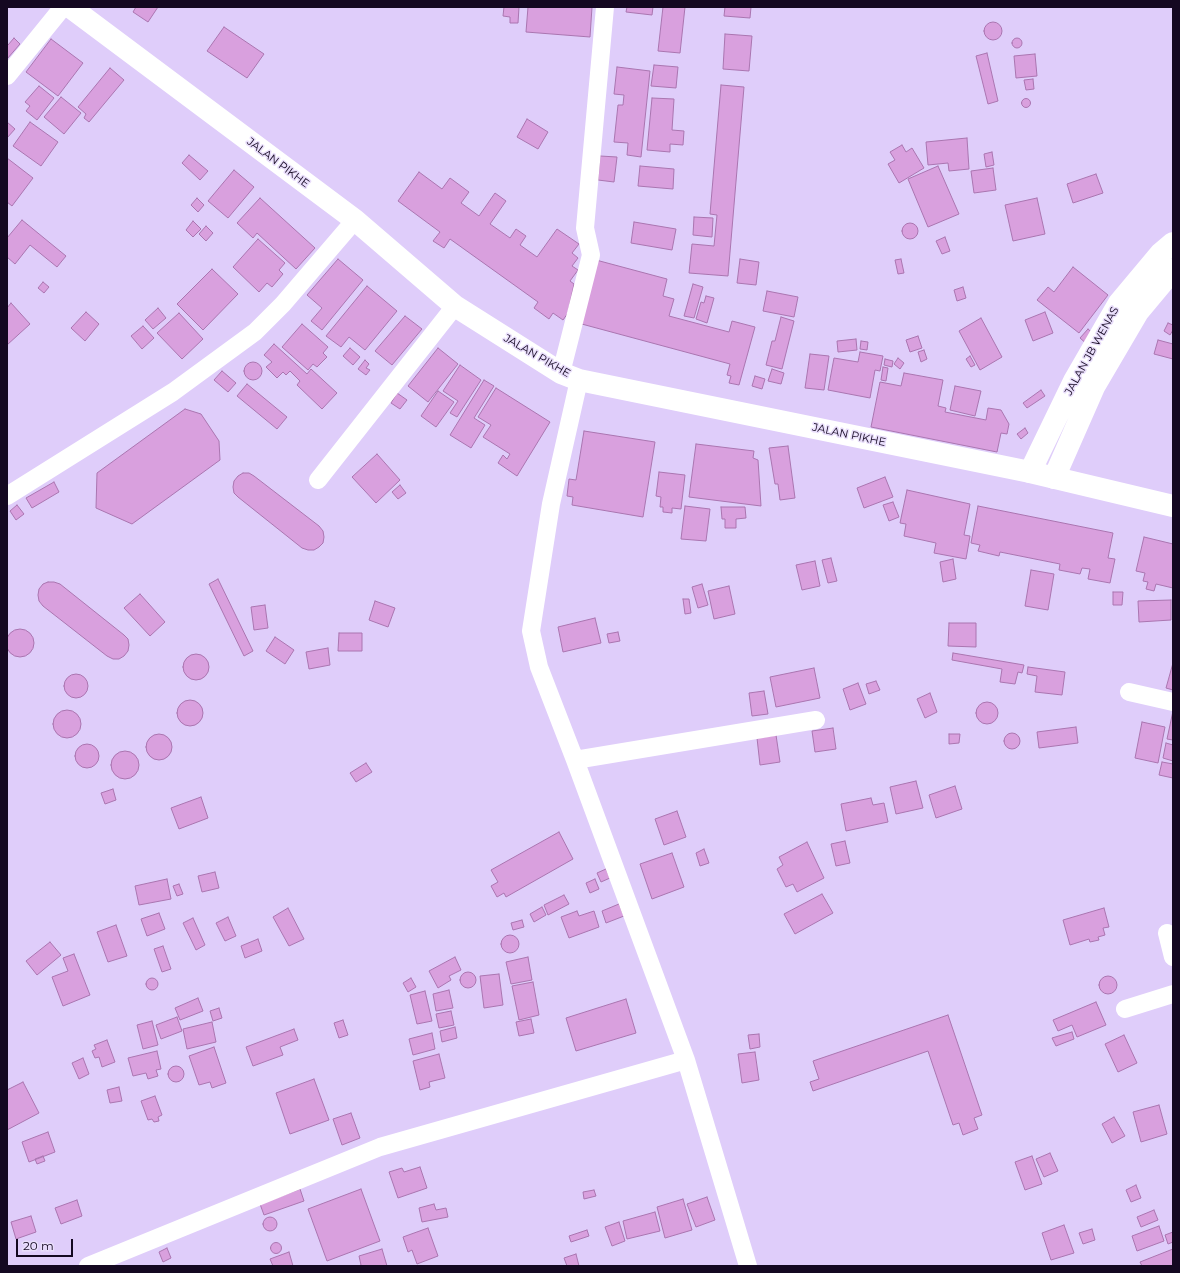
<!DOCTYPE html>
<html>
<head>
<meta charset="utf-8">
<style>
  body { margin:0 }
  #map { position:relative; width:1180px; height:1273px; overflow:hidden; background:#dfcdfa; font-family:Montserrat,sans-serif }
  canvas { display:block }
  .frame { position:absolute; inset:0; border:8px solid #140821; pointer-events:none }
  .scale { position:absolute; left:16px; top:1239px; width:57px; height:18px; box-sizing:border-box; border:2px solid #140821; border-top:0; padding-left:5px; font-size:12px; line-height:14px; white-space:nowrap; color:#140821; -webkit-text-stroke:3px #e9defb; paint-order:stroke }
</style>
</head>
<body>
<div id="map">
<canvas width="1180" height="1273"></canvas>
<div class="frame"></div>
<div class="scale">20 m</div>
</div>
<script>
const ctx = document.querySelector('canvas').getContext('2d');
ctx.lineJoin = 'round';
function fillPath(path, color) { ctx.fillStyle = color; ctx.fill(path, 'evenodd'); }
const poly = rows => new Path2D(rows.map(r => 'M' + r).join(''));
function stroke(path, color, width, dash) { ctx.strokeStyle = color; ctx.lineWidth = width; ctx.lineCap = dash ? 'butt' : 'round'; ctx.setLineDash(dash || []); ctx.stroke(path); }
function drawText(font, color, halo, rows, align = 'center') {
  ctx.font = font + ' Montserrat,sans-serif'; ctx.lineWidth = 3; ctx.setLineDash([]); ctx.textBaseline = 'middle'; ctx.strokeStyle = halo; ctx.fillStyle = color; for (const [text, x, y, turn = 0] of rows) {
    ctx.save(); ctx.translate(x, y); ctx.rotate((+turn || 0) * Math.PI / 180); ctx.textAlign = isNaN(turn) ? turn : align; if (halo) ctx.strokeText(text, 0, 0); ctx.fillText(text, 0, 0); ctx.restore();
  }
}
const building = poly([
  [136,7,158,7,148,22,133,12,136,7],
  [504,7,519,7,518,23,510,23,510,17,503,16,504,7],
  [528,7,592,7,590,37,526,32,528,7],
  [627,7,653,7,652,15,626,12,627,7],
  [663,7,685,7,680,53,658,51,663,7],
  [725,7,751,7,750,18,724,16,725,7],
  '984 31a9 9 0 1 1 18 0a9 9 0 1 1-18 0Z',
  [224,27,264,54,247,78,207,51,224,27],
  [725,34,752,36,749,71,723,69,725,34],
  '1012 43a5 5 0 1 1 10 0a5 5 0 1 1-10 0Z',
  [14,38,20,44,7,59,7,43,8,45,14,38],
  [51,39,83,63,58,96,26,72,51,39],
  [987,53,998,101,988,104,976,56,987,53],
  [1035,54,1037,76,1016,78,1014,56,1035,54],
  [654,65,678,67,676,88,651,86,654,65],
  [617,67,650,71,641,157,627,155,628,143,614,142,618,105,623,105,624,95,614,94,617,67],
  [110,68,124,80,89,122,84,118,86,114,78,107,110,68],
  [1033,79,1034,89,1026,90,1024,80,1033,79],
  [721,85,744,87,728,276,689,273,692,244,714,246,717,215,710,214,721,85],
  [39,86,54,98,37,120,26,111,30,106,25,102,39,86],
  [61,97,81,113,64,134,44,117,61,97],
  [652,98,674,99,672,130,684,131,683,145,670,144,670,152,647,150,652,98],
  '1021.5 103a4.5 4.5 0 1 1 9 0a4.5 4.5 0 1 1-9 0Z',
  [527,119,548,132,538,149,517,137,527,119],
  [7,122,15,129,7,138,7,122],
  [30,122,58,142,41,166,13,146,30,122],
  [967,138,969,169,949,171,948,163,928,165,926,142,967,138],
  [902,145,906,152,912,148,924,168,899,183,888,164,895,160,890,152,902,145],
  [992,152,994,165,986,167,984,154,992,152],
  [189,155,208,171,200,180,182,163,189,155],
  [600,156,617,157,614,182,598,180,600,156],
  [7,158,33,178,12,206,7,202,7,158],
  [640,166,674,169,673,189,638,186,640,166],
  [938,166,959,214,928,227,908,179,938,166],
  [993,168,996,190,974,193,971,171,993,168],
  [234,170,254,187,228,218,208,201,234,170],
  [419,172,442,189,450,178,469,192,461,203,479,216,495,193,506,201,490,224,510,238,516,229,526,236,520,245,537,257,557,229,579,244,572,253,578,258,572,266,578,270,570,281,574,284,568,313,563,320,553,313,549,319,534,308,538,302,450,239,444,248,433,241,440,232,398,201,419,172],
  [1096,174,1103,193,1073,203,1067,184,1096,174],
  [197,198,204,205,198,212,191,205,197,198],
  [260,198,315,248,296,269,257,233,253,238,237,223,260,198],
  [1037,198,1045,234,1013,241,1005,205,1037,198],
  [694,217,713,218,712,237,693,235,694,217],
  [22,220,66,256,57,267,30,245,15,264,7,257,7,238,22,220],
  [193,221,201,229,193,237,186,230,193,221],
  [634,222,676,229,672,250,631,243,634,222],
  '902 231a8 8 0 1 1 16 0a8 8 0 1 1-16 0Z',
  [206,226,213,233,206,241,199,234,206,226],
  [945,237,950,251,942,254,936,241,945,237],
  [258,239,285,263,279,270,283,274,272,287,267,283,259,292,233,267,258,239],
  [338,259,363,280,322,330,311,321,322,308,307,295,338,259],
  [740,259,759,262,756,285,737,283,740,259],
  [901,259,904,273,898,274,895,260,901,259],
  [596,260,667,279,663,296,674,299,669,316,729,332,732,321,755,327,739,385,729,383,731,376,727,375,730,364,578,323,596,260],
  [1073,267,1108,295,1079,333,1037,300,1048,287,1054,292,1073,267],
  [212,269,238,294,203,330,177,304,212,269],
  [43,282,49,287,44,293,38,288,43,282],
  [693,284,703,287,694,318,684,316,693,284],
  [367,286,397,311,365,350,349,337,341,347,326,336,367,286],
  [963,287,966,298,957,301,954,290,963,287],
  [767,291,798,297,794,317,763,311,767,291],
  [706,296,714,298,707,323,696,319,701,302,704,303,706,296],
  [11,303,30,324,7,345,7,308,11,303],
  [158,308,166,318,153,329,145,320,158,308],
  [86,312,99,324,85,341,71,328,86,312],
  [1045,312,1053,333,1033,341,1025,320,1045,312],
  [179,313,203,339,182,359,157,333,179,313],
  [405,316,422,329,392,365,375,351,405,316],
  [781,317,794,321,782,369,766,365,772,341,775,341,781,317],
  [981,318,1002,357,980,370,959,331,981,318],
  [1168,323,1173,325,1173,330,1170,335,1164,331,1168,323],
  [302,324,328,347,323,353,327,357,317,367,313,364,308,370,282,347,302,324],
  [143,326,154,338,142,349,131,336,143,326],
  [1088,329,1096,336,1088,345,1080,338,1088,329],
  [918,336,922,348,910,352,906,340,918,336],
  [856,339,857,350,838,352,837,341,856,339],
  [1158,340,1173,344,1173,359,1154,354,1158,340],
  [861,341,868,342,867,350,860,349,861,341],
  [274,344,307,374,311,369,337,393,322,409,297,385,300,381,290,371,286,375,283,372,277,378,266,367,272,362,264,355,274,344],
  [350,348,360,357,353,365,343,356,350,348],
  [438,348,458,364,428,402,408,386,438,348],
  [924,350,927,359,921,362,918,352,924,350],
  [860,352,883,356,880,371,875,370,870,398,828,390,834,358,858,362,860,352],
  [810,354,829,356,824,390,805,388,810,354],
  [970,356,975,365,971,367,966,359,970,356],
  [898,358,904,363,900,369,894,364,898,358],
  [885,359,893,361,892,367,884,365,885,359],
  [365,360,369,364,366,368,370,370,366,375,358,369,365,360],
  '244 371a9 9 0 1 1 18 0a9 9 0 1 1-18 0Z',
  [460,365,481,380,457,417,450,413,458,401,443,391,460,365],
  [883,367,888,368,886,381,881,380,883,367],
  [772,369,784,373,781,384,768,381,772,369],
  [222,371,236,383,228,392,214,380,222,371],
  [904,373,943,380,938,406,946,408,945,412,986,420,988,408,1001,410,1009,424,1007,434,1001,433,997,452,871,427,880,382,901,386,904,373],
  [755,376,765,379,762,389,752,386,755,376],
  [484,380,494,386,474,418,485,425,471,448,450,435,484,380],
  [247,384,287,417,277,429,237,396,247,384],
  [955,386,981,391,975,416,950,410,955,386],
  [496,388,550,422,517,476,498,463,503,455,507,459,510,454,483,437,491,425,478,417,496,388],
  [1041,390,1045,396,1027,408,1023,403,1041,390],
  [438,391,454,402,436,427,421,416,438,391],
  [397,393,407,400,400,409,391,403,397,393],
  [185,409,201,414,219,441,220,460,132,524,96,508,97,473,185,409],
  [1025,428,1028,433,1021,439,1017,434,1025,428],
  [584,431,655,442,643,517,572,505,573,497,567,496,569,479,576,480,584,431],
  [696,444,754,451,753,458,758,460,761,506,689,497,696,444],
  [788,446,795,498,780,500,778,484,775,484,769,448,788,446],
  [377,454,400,480,376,503,352,477,377,454],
  [659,472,685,475,681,509,672,508,672,513,663,512,663,507,660,507,661,497,656,496,659,472],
  [243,473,249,473,254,476,319,526,323,531,324,537,323,543,319,547,314,550,308,550,302,548,238,497,234,493,233,487,234,481,238,476,243,473],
  [885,477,893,497,864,508,857,488,885,477],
  [54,482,59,492,32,508,26,498,54,482],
  [400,485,406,493,398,499,392,492,400,485],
  [907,490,970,504,964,535,970,536,966,559,934,553,936,543,904,536,906,524,900,523,907,490],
  [893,502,899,517,889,521,883,505,893,502],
  [17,505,24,514,16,520,10,511,17,505],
  [685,506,710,509,706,541,681,539,685,506],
  [978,506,1113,533,1108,558,1115,559,1110,583,1088,579,1090,569,1082,568,1080,574,1059,570,1060,564,1000,552,999,556,978,551,980,545,971,543,978,506],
  [721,507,745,507,746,518,736,519,736,528,725,528,725,519,722,519,721,507],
  [1144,537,1173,544,1173,588,1156,584,1154,591,1146,589,1148,582,1143,581,1145,573,1136,571,1144,537],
  [831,558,837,581,828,583,822,560,831,558],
  [953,559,956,579,943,582,940,562,953,559],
  [815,561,820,586,802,590,796,565,815,561],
  [1031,570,1054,574,1048,610,1025,606,1031,570],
  [218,579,253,651,244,656,209,584,218,579],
  [48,582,54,582,60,584,124,635,128,639,129,645,128,651,124,656,119,659,113,659,107,656,43,606,39,601,38,595,39,589,43,584,48,582],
  [702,584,708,605,698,608,692,587,702,584],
  [729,586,735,614,714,619,708,591,729,586],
  [1113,592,1123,592,1122,605,1113,605,1113,592],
  [140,594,165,622,150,636,124,608,140,594],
  [683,599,689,599,691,613,685,614,683,599],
  [1171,600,1171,620,1139,622,1138,601,1171,600],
  [375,601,395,608,388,627,369,620,375,601],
  [265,605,268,628,254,630,251,607,265,605],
  [595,618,601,643,563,652,558,627,595,618],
  [949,623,976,623,976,647,948,646,949,623],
  '6 643a14 14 0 1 1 28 0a14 14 0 1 1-28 0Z',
  [618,632,620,641,609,643,607,634,618,632],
  [339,633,362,633,362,651,338,651,339,633],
  [275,637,294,650,285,664,266,651,275,637],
  [328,648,330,665,309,669,306,652,328,648],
  [953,653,1024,665,1022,673,1018,672,1015,684,1000,682,1002,669,952,660,953,653],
  '183 667a13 13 0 1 1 26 0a13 13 0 1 1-26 0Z',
  [1173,663,1173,690,1166,688,1173,663],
  [1028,667,1065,672,1062,695,1035,692,1037,676,1027,674,1028,667],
  [814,668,820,698,776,707,770,677,814,668],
  '64 686a12 12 0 1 1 24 0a12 12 0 1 1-24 0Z',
  [876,681,880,690,869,694,866,684,876,681],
  [858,683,866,704,850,710,843,689,858,683],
  [764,691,768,714,752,716,749,693,764,691],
  [930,693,937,712,925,718,917,699,930,693],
  '177 713a13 13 0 1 1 26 0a13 13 0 1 1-26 0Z',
  '976 713a11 11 0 1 1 22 0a11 11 0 1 1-22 0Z',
  '53 724a14 14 0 1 1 28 0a14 14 0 1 1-28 0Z',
  [1173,711,1173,740,1167,739,1173,711],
  [1142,722,1165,727,1158,763,1135,758,1142,722],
  [1076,727,1078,743,1039,748,1037,732,1076,727],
  [833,728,836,749,815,752,812,731,833,728],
  '1004 741a8 8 0 1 1 16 0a8 8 0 1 1-16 0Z',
  [949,734,960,734,959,743,949,744,949,734],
  '146 747a13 13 0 1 1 26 0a13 13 0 1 1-26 0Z',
  [776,735,780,762,760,765,757,738,776,735],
  [1166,743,1173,745,1173,761,1163,758,1166,743],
  '75 756a12 12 0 1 1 24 0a12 12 0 1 1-24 0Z',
  '111 765a14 14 0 1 1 28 0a14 14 0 1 1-28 0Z',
  [1162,762,1173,764,1173,778,1159,775,1162,762],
  [366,763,372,772,356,782,350,773,366,763],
  [916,781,923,808,896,814,890,787,916,781],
  [955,786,962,809,936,818,929,795,955,786],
  [113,789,116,800,105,804,101,793,113,789],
  [201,797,208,818,179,829,171,808,201,797],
  [871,798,873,805,884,803,888,822,846,831,841,804,871,798],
  [677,811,686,837,664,845,655,819,677,811],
  [559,832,573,859,506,897,504,893,497,897,491,886,498,882,491,870,559,832],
  [845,841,850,863,836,866,831,844,845,841],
  [807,842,824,878,797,892,793,884,786,887,777,869,783,865,779,857,807,842],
  [704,849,709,863,700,866,696,853,704,849],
  [672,853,684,887,652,899,640,864,672,853],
  [606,869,610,878,601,882,597,873,606,869],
  [215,872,219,888,202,892,198,876,215,872],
  [167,879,171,899,139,905,135,886,167,879],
  [595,879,599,889,590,893,586,883,595,879],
  [179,884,183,894,177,896,173,886,179,884],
  [822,894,833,913,795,934,784,914,822,894],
  [564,895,569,904,548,915,544,905,564,895],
  [619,904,624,916,606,923,602,911,619,904],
  [542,907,546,915,534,922,530,914,542,907],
  [288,908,304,939,289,946,273,917,288,908],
  [1104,908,1109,927,1103,928,1105,935,1098,937,1099,940,1090,942,1089,939,1070,945,1063,920,1104,908],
  [577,911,579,916,594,911,599,927,569,938,561,917,577,911],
  [159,913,165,929,147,936,141,919,159,913],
  [228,917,236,936,225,941,216,923,228,917],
  [193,918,205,945,196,950,183,923,193,918],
  [522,920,524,927,513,930,511,923,522,920],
  [116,925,127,956,108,962,97,932,116,925],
  '501 944a9 9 0 1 1 18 0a9 9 0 1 1-18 0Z',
  [258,939,262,951,245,958,241,946,258,939],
  [50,942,61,955,37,975,26,961,50,942],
  [163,946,171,969,162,972,154,949,163,946],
  [74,954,90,995,63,1006,52,977,68,971,63,958,74,954],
  [455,957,461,970,449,976,451,980,438,988,429,971,455,957],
  [528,957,532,980,511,984,506,962,528,957],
  '460 980a8 8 0 1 1 16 0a8 8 0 1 1-16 0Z',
  [499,974,503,1005,484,1008,480,976,499,974],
  '1099 985a9 9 0 1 1 18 0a9 9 0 1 1-18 0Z',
  '146 984a6 6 0 1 1 12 0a6 6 0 1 1-12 0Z',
  [411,978,416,987,408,992,403,983,411,978],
  [533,982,539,1015,519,1020,512,986,533,982],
  [449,990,453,1008,436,1011,433,994,449,990],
  [425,991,432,1021,417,1024,410,995,425,991],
  [198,998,203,1011,180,1020,175,1008,198,998],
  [626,999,636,1033,576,1051,566,1018,626,999],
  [1096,1002,1106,1025,1077,1037,1072,1025,1058,1031,1053,1020,1096,1002],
  [219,1008,222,1018,213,1021,210,1011,219,1008],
  [451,1011,454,1025,439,1028,436,1014,451,1011],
  [948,1015,982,1115,974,1118,978,1129,963,1135,959,1123,953,1125,928,1051,813,1091,810,1082,819,1079,813,1061,948,1015],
  [177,1017,182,1031,161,1039,156,1025,177,1017],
  [531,1019,534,1033,519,1036,516,1022,531,1019],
  [343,1020,348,1035,339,1038,334,1023,343,1020],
  [152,1021,158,1045,143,1049,137,1025,152,1021],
  [212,1022,216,1042,187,1049,183,1029,212,1022],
  [455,1027,457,1038,442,1042,440,1031,455,1027],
  [294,1029,298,1040,280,1047,283,1055,253,1066,246,1047,294,1029],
  [1072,1032,1074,1039,1056,1046,1052,1038,1072,1032],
  [432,1033,435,1049,413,1055,409,1039,432,1033],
  [759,1034,760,1047,750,1049,748,1035,759,1034],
  [1124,1035,1137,1063,1118,1072,1105,1044,1124,1035],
  [107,1040,115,1062,102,1067,99,1057,95,1058,92,1051,96,1049,94,1045,107,1040],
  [214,1047,226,1083,212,1088,210,1082,199,1085,189,1056,214,1047],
  [157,1051,161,1069,156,1070,158,1076,148,1079,146,1073,133,1076,128,1058,157,1051],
  [755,1052,759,1080,742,1083,738,1054,755,1052],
  [439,1054,445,1078,429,1082,430,1087,420,1090,413,1061,439,1054],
  [83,1058,89,1074,79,1079,72,1063,83,1058],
  '168 1074a8 8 0 1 1 16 0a8 8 0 1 1-16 0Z',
  [314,1079,329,1120,290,1134,276,1093,314,1079],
  [23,1082,39,1113,7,1130,7,1090,23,1082],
  [119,1087,122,1101,110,1103,107,1090,119,1087],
  [155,1096,162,1115,158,1117,159,1121,154,1122,152,1119,148,1120,141,1101,155,1096],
  [1159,1105,1167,1134,1141,1142,1133,1112,1159,1105],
  [351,1113,360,1138,342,1145,333,1119,351,1113],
  [1114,1117,1125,1136,1112,1143,1102,1124,1114,1117],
  [48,1132,55,1152,29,1162,22,1142,48,1132],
  [1050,1153,1058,1171,1044,1177,1036,1159,1050,1153],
  [43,1156,45,1161,37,1164,35,1159,43,1156],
  [1032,1156,1042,1184,1025,1190,1015,1162,1032,1156],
  [420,1167,427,1188,398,1198,389,1172,402,1168,404,1172,420,1167],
  [1136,1185,1141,1198,1131,1202,1126,1190,1136,1185],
  [300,1189,304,1201,264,1215,260,1204,300,1189],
  [361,1189,380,1241,327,1261,308,1209,361,1189],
  [594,1190,596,1196,584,1199,583,1192,594,1190],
  [707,1197,715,1220,696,1227,687,1204,707,1197],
  [683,1199,692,1230,665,1238,657,1207,683,1199],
  [77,1200,82,1216,61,1224,55,1208,77,1200],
  [434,1204,436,1210,446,1208,448,1217,422,1222,419,1208,434,1204],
  [1154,1210,1158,1220,1141,1227,1137,1217,1154,1210],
  [655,1212,660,1231,627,1239,623,1221,655,1212],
  [31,1216,36,1232,16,1239,11,1222,31,1216],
  '263 1224a7 7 0 1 1 14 0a7 7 0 1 1-14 0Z',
  [619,1222,625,1241,612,1246,605,1227,619,1222],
  [1064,1225,1074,1253,1051,1260,1042,1233,1064,1225],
  [1159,1226,1164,1241,1137,1251,1132,1236,1159,1226],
  [428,1228,438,1256,417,1264,412,1250,408,1252,403,1237,428,1228],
  [1092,1229,1095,1240,1083,1244,1079,1233,1092,1229],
  [587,1230,589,1236,571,1242,569,1236,587,1230],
  [1173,1232,1173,1242,1168,1244,1165,1235,1173,1232],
  '270.5 1248a5.5 5.5 0 1 1 11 0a5.5 5.5 0 1 1-11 0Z',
  [167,1248,171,1258,163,1262,159,1252,167,1248],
  [382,1249,387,1266,358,1266,361,1265,359,1256,382,1249],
  [1173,1249,1173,1266,1142,1266,1140,1262,1173,1249],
  [289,1252,293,1266,273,1266,270,1259,289,1252],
  [576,1254,579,1266,567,1266,564,1258,576,1254]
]);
fillPath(building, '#d9a0de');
stroke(building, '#aa75b0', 1);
stroke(poly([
  [7,76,63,7],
  [561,373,591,255,585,228,605,7],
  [579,380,551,504,531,631,539,667,575,760,686,1060,748,1266],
  [318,480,455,306],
  [7,496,173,392,255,332,283,304,355,220],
  [1129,692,1173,702],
  [575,760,816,720],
  [1167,933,1173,957],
  [1125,1009,1173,994],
  [88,1266,380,1147,686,1060]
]), '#fff', 18);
stroke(poly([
  [1030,472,1074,381,1119,303,1160,254,1173,243],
  [1054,478,1094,387,1138,312,1173,270]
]), '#fff', 22);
stroke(poly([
  [70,7,355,220,455,306,561,373,579,380,1030,472,1173,506]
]), '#fff', 22);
drawText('11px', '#140821', '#e9defb', [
  ["JALAN PIKHE",278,163,37],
  ["JALAN JB WENAS",1092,351,-61],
  ["JALAN PIKHE",537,356,30],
  ["JALAN PIKHE",849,435,12]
]);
</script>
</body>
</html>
